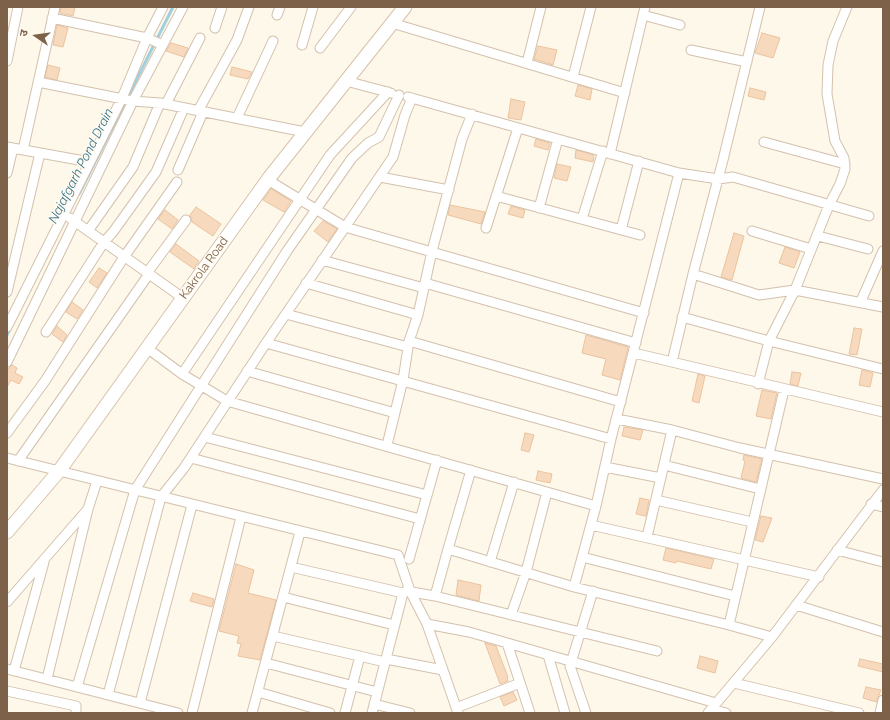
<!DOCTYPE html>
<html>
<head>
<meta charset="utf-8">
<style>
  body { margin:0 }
  #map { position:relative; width:890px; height:720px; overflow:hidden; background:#fef8ea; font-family:Raleway,"Noto Sans Devanagari",sans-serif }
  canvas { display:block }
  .frame { position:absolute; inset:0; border:8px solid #7d6149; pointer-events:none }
  .north { position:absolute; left:16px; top:16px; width:40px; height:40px; -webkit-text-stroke:3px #fffbf2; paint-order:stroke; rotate:283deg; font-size:11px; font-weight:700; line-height:16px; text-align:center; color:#7d6149 }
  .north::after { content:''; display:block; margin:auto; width:14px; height:18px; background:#7d6149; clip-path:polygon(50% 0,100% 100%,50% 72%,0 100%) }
</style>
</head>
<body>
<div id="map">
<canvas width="890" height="720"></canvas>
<div class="frame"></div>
<div class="north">उ</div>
</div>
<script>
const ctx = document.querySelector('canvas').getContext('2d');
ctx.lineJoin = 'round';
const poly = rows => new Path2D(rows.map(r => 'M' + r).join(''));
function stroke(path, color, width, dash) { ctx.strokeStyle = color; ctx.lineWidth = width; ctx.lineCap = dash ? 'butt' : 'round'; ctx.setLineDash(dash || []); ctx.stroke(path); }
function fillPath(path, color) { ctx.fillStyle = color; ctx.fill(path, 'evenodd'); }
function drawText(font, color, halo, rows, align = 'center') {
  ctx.font = font + ' Raleway,sans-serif'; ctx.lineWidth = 3; ctx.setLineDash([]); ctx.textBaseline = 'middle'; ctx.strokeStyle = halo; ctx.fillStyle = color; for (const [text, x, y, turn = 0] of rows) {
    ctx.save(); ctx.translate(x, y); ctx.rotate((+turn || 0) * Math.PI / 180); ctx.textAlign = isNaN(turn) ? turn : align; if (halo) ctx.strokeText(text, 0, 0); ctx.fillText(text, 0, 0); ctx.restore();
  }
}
stroke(poly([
  [79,194,173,7],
  [7,335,11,327]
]), '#a0cfde', 3);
const building = poly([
  [61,7,75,7,73,16,60,13,61,7],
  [57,25,68,28,63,47,53,45,57,25],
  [762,33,780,38,773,58,755,53,762,33],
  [171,43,188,48,184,57,166,51,171,43],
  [538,46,557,50,553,65,534,59,538,46],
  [48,65,60,68,57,80,45,77,48,65],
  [232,67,252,72,248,79,230,75,232,67],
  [578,85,592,89,590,100,575,96,578,85],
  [750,88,766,92,764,100,748,96,750,88],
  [511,99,525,102,521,120,508,118,511,99],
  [536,139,550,143,548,150,534,146,536,139],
  [576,150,594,155,593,162,575,158,576,150],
  [557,164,571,167,567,181,554,178,557,164],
  [271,189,291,201,284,212,263,200,271,189],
  [450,205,485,212,481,224,448,215,450,205],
  [511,206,525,210,523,218,508,214,511,206],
  [196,207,221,224,213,236,192,222,190,215,196,207],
  [165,210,178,220,172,229,158,219,165,210],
  [323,221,337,229,328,242,314,231,323,221],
  [734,233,744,236,732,280,721,277,734,233],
  [176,244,199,261,194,269,170,252,176,244],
  [785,247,800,252,794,268,779,263,785,247],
  [99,268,107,273,97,288,89,282,99,268],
  [72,302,83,310,77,319,66,312,72,302],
  [57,326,67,335,63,342,52,334,57,326],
  [854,328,862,329,857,355,849,354,854,328],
  [586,335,628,347,620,380,602,375,606,359,582,353,586,335],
  [12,365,17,368,15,373,23,377,19,384,11,380,7,387,7,368,8,369,12,365],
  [862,370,873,373,870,387,859,385,862,370],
  [792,372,801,373,798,386,790,384,792,372],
  [698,374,705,376,699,403,692,401,698,374],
  [762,390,777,393,771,419,756,416,762,390],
  [624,427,643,430,640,440,622,436,624,427],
  [525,433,534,435,529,452,521,450,525,433],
  [744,455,762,459,756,482,741,478,745,461,743,460,744,455],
  [538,471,552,474,550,483,536,480,538,471],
  [640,498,649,500,646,516,636,514,640,498],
  [761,516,772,518,763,542,755,540,761,516],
  [666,548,714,559,711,569,677,561,676,563,663,560,666,548],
  [236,564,254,570,248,593,276,600,260,660,238,656,241,644,237,643,239,636,219,631,236,564],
  [458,580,481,585,479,601,456,595,458,580],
  [193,593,214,599,212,607,190,601,193,593],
  [485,643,496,646,508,677,507,677,508,681,500,684,485,643],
  [700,656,718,661,715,673,697,668,700,656],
  [860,659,883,664,883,672,858,666,860,659],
  [866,687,881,690,876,702,863,698,866,687],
  [513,692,517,700,504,706,500,697,513,692]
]);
fillPath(building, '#f7dabe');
stroke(building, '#ecc29d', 1);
const street = poly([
  [760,7,723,160,693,274,759,295,795,290,883,307],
  [277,15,280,7],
  [643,15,680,25],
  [52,18,147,38,163,45],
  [392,23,625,93],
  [215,28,222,7],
  [302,45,313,7],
  [320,48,351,7],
  [691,50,747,62],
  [7,61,18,7],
  [527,63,541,7],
  [573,77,591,7],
  [346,81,391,93],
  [38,82,133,101,160,103,305,132],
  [388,92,330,155,182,374,227,401,596,506],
  [408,97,679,173],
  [166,104,200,38],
  [198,111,237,40,249,7],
  [237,118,273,41],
  [764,142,845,164],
  [7,147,90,162,7,327],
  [23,150,55,7],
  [610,154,645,7],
  [90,162,122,98,147,38,163,7],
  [178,170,203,112],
  [7,173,13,148],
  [380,177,449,190],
  [268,180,345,227,644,313],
  [496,196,640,235],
  [539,208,558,139],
  [70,218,183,298],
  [582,219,603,151],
  [486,228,518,128],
  [621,230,639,161],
  [88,231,133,167,160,103],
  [752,231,811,249],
  [818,236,868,249],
  [322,260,424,288],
  [147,273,186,220],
  [306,283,418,315],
  [425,283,636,343],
  [7,292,40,153],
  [861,301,883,251],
  [286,314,408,347],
  [682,317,769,341,883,369],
  [46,332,104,242,113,232,156,172,184,108],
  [409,341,621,402],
  [266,343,611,439],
  [147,348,182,374],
  [634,353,883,412],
  [7,362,133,101,183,7],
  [672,362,693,274],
  [247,371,395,413],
  [758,384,769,341,795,290,829,205,840,184,845,169,844,158,835,141,827,94,828,65,833,41,847,7],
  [784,390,729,625,574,587,596,506,611,439,679,173,718,179,733,177,869,216],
  [617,419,672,430,740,448,883,479],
  [7,433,45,381,124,257,177,182],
  [205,437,427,495],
  [387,445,403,380,409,341,418,315,432,251,462,139,472,114],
  [7,458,398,555,410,591,427,624,458,713],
  [191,458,420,519],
  [18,461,149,274],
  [664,465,760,489],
  [605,467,661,478],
  [656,500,752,522],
  [871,504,883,507],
  [591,525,819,577],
  [647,537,672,430],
  [448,549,471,470],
  [837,550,883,562],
  [582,557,735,596],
  [409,559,437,460],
  [490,562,514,482],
  [291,567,403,593],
  [435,596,448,549,574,587],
  [283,597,394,625],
  [7,602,88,509,97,481],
  [796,605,883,632],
  [511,615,526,572,547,492],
  [427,624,469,632,716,703],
  [729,625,772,637],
  [273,636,385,662],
  [507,643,530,713],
  [548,655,565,713],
  [386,659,443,670],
  [266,663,377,692],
  [7,669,178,713],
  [14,671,44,562],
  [47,679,88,509],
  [734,683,859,713],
  [77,687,135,490,287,251,352,158,368,143,379,137,399,95],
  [7,691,76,706,76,713],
  [258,692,330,713],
  [108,695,161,497,184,468,266,343,393,157,405,115,412,98],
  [140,703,192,505],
  [374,704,410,713],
  [456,708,520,683],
  [711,709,726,713],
  [192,713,241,517],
  [252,713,300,532],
  [345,713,360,656],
  [372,713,403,593,406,591,435,596,657,651],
  [586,713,570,666,593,591],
  [708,713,772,637,883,490],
  [880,713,883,700]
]);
const secondary = poly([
  [7,532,59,471,269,178,405,7]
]);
stroke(street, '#d3c1ad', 11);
stroke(secondary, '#d7c2aa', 15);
stroke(street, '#fff', 9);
stroke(secondary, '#fff', 13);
drawText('12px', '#7d6149', '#fffbf2', [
  ["Kakrola Road",204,268,-54]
]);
drawText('italic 13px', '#3d778b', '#fffbf2', [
  ["Najafgarh Pond Drain",81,166,-63]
]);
</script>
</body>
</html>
